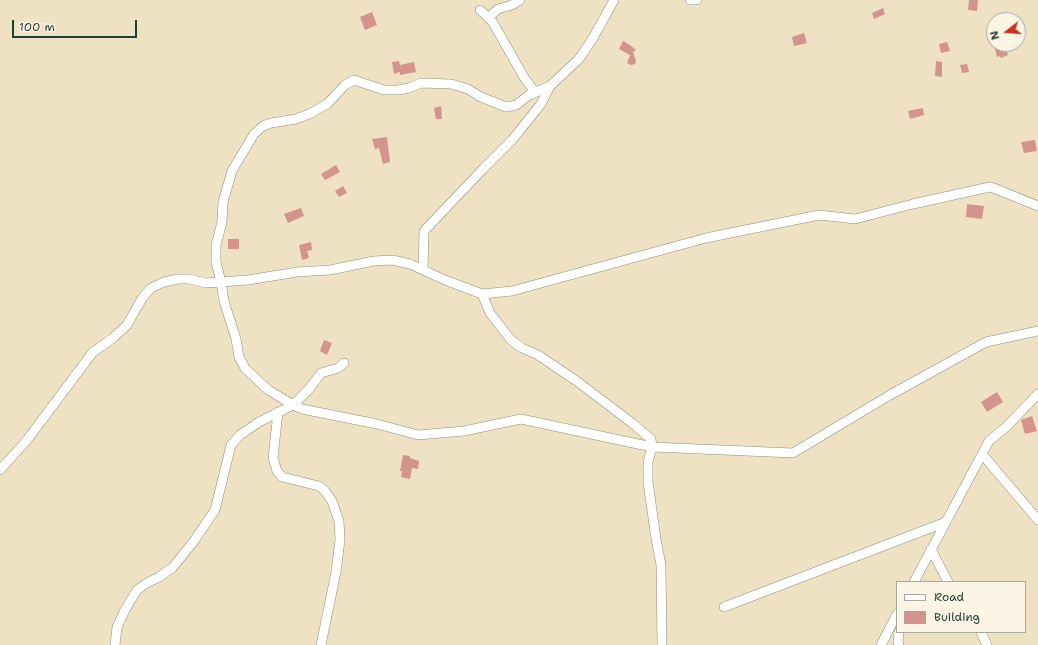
<!DOCTYPE html>
<html>
<head>
<meta charset="utf-8">
<style>
  body { margin:0 }
  #map { position:relative; width:1038px; height:645px; overflow:hidden; background:#efe2c2; font-family:"Shantell Sans",sans-serif }
  canvas { display:block }
  .legend { position:absolute; left:896px; top:581px; width:130px; height:52px; box-sizing:border-box; background:#fcf5e5; border:1px solid #a4ab9e; margin:0; padding:5px 7px; list-style:none; font-size:12px; color:#1f3d34 }
  .legend li { display:flex; align-items:center; gap:8px; height:20px }
  .legend b { width:20px; border:1px solid #a4ab9e }
  .north { position:absolute; left:986px; top:12px; width:40px; height:40px; box-sizing:border-box; background:#fcf5e5; border:1px solid #a4ab9e; border-radius:50%; rotate:253deg; font-size:11px; font-weight:700; line-height:16px; text-align:center; color:#1f3d34 }
  .north::after { content:''; display:block; margin:auto; width:14px; height:18px; background:#c8321e; clip-path:polygon(50% 0,100% 100%,50% 72%,0 100%) }
  .scale { position:absolute; left:12px; top:20px; width:125px; height:18px; box-sizing:border-box; border:2px solid #1f3d34; border-top:0; padding-left:5px; font-size:12px; line-height:14px; white-space:nowrap; color:#1f3d34; -webkit-text-stroke:3px #fcf5e5; paint-order:stroke }
</style>
</head>
<body>
<div id="map">
<canvas width="1038" height="645"></canvas>
<ul class="legend">
<li><b style="height:5px;background:#fff"></b>Road</li>
<li><b style="height:11px;background:#d2948d"></b>Building</li>
</ul>
<div class="north">N</div>
<div class="scale">100 m</div>
</div>
<script>
const ctx = document.querySelector('canvas').getContext('2d');
ctx.lineJoin = 'round';
function fillPath(path, color) { ctx.fillStyle = color; ctx.fill(path, 'evenodd'); }
const poly = rows => new Path2D(rows.map(r => 'M' + r).join(''));
function stroke(path, color, width, dash) { ctx.strokeStyle = color; ctx.lineWidth = width; ctx.lineCap = dash ? 'butt' : 'round'; ctx.setLineDash(dash || []); ctx.stroke(path); }
fillPath(poly([
  [969,0,978,0,977,11,968,10],
  [883,8,885,14,874,19,872,13],
  [372,12,377,25,365,30,360,17],
  [804,33,807,43,794,46,792,37],
  [623,41,630,45,636,50,633,52,636,61,635,64,631,65,627,63,630,55,619,49],
  [947,42,950,51,941,53,939,44],
  [997,44,1005,44,1008,55,1001,58,1000,56,997,57,994,45],
  [399,61,400,65,414,62,416,72,400,75,400,72,394,74,392,62],
  [936,61,942,62,942,77,935,76],
  [967,64,969,72,962,73,960,65],
  [441,106,442,119,436,119,434,108],
  [923,108,924,115,910,119,908,111],
  [387,137,390,162,383,164,379,148,375,149,372,139],
  [1035,140,1037,151,1024,153,1021,142],
  [336,165,340,172,325,180,321,174],
  [343,186,347,193,339,197,335,191],
  [967,204,984,206,982,219,966,217],
  [301,208,304,216,288,223,284,214],
  [228,239,239,239,239,249,228,249],
  [311,242,312,250,307,251,309,258,302,260,299,245],
  [324,340,332,343,327,355,320,351],
  [997,392,1003,402,987,412,981,402],
  [1032,416,1037,431,1025,434,1021,420],
  [403,455,410,456,410,458,419,461,418,469,412,468,410,479,401,477,402,471,400,471]
]), '#d2948d');
const minor = poly([
  [690,0,697,0],
  [480,10,492,21,525,79,535,92],
  [488,18,498,9,512,5,520,0],
  [550,86,529,95,516,105,506,107,481,97,468,89,451,84,421,83,409,88,398,90,384,90,354,80,345,85,327,104,309,114,296,119,271,123,263,126,254,134,232,171,223,202,222,222,216,245,216,262,221,282,224,301,236,339,239,357,245,368,267,389,293,405,302,409,377,424,418,435,464,431,521,419,652,447,793,453,890,395,986,342,1038,331],
  [423,270,424,231,483,169,512,140,541,104,550,86,579,59,593,38,614,0],
  [482,294,512,291,706,238,819,215,855,219,913,204,985,188,991,187,1038,206],
  [278,412,273,458,277,471,282,477,319,486,325,491,332,501,339,521,340,540,336,572,321,645],
  [982,454,1038,520],
  [0,470,27,440,93,352,113,338,127,325,143,297,151,288,164,282,178,279,189,279,206,283,221,282,248,280,297,272,330,270,374,261,392,260,410,264,445,280,482,294,490,313,511,340,522,348,538,355,578,382,632,423,651,439,652,447,648,462,648,482,656,539,661,565,662,645],
  [931,549,948,582],
  [914,582,989,441,1006,427,1038,394],
  [724,607,946,522],
  [899,632,898,641,899,645],
  [981,632,987,645],
  [115,645,117,627,125,610,137,590,145,584,159,577,173,567,194,541,215,510,231,445,240,435,259,422,293,405,309,389,321,373,338,368,344,363],
  [881,645,897,614]
]);
stroke(minor, '#87907b', 10);
stroke(minor, '#fff', 9);
</script>
</body>
</html>
